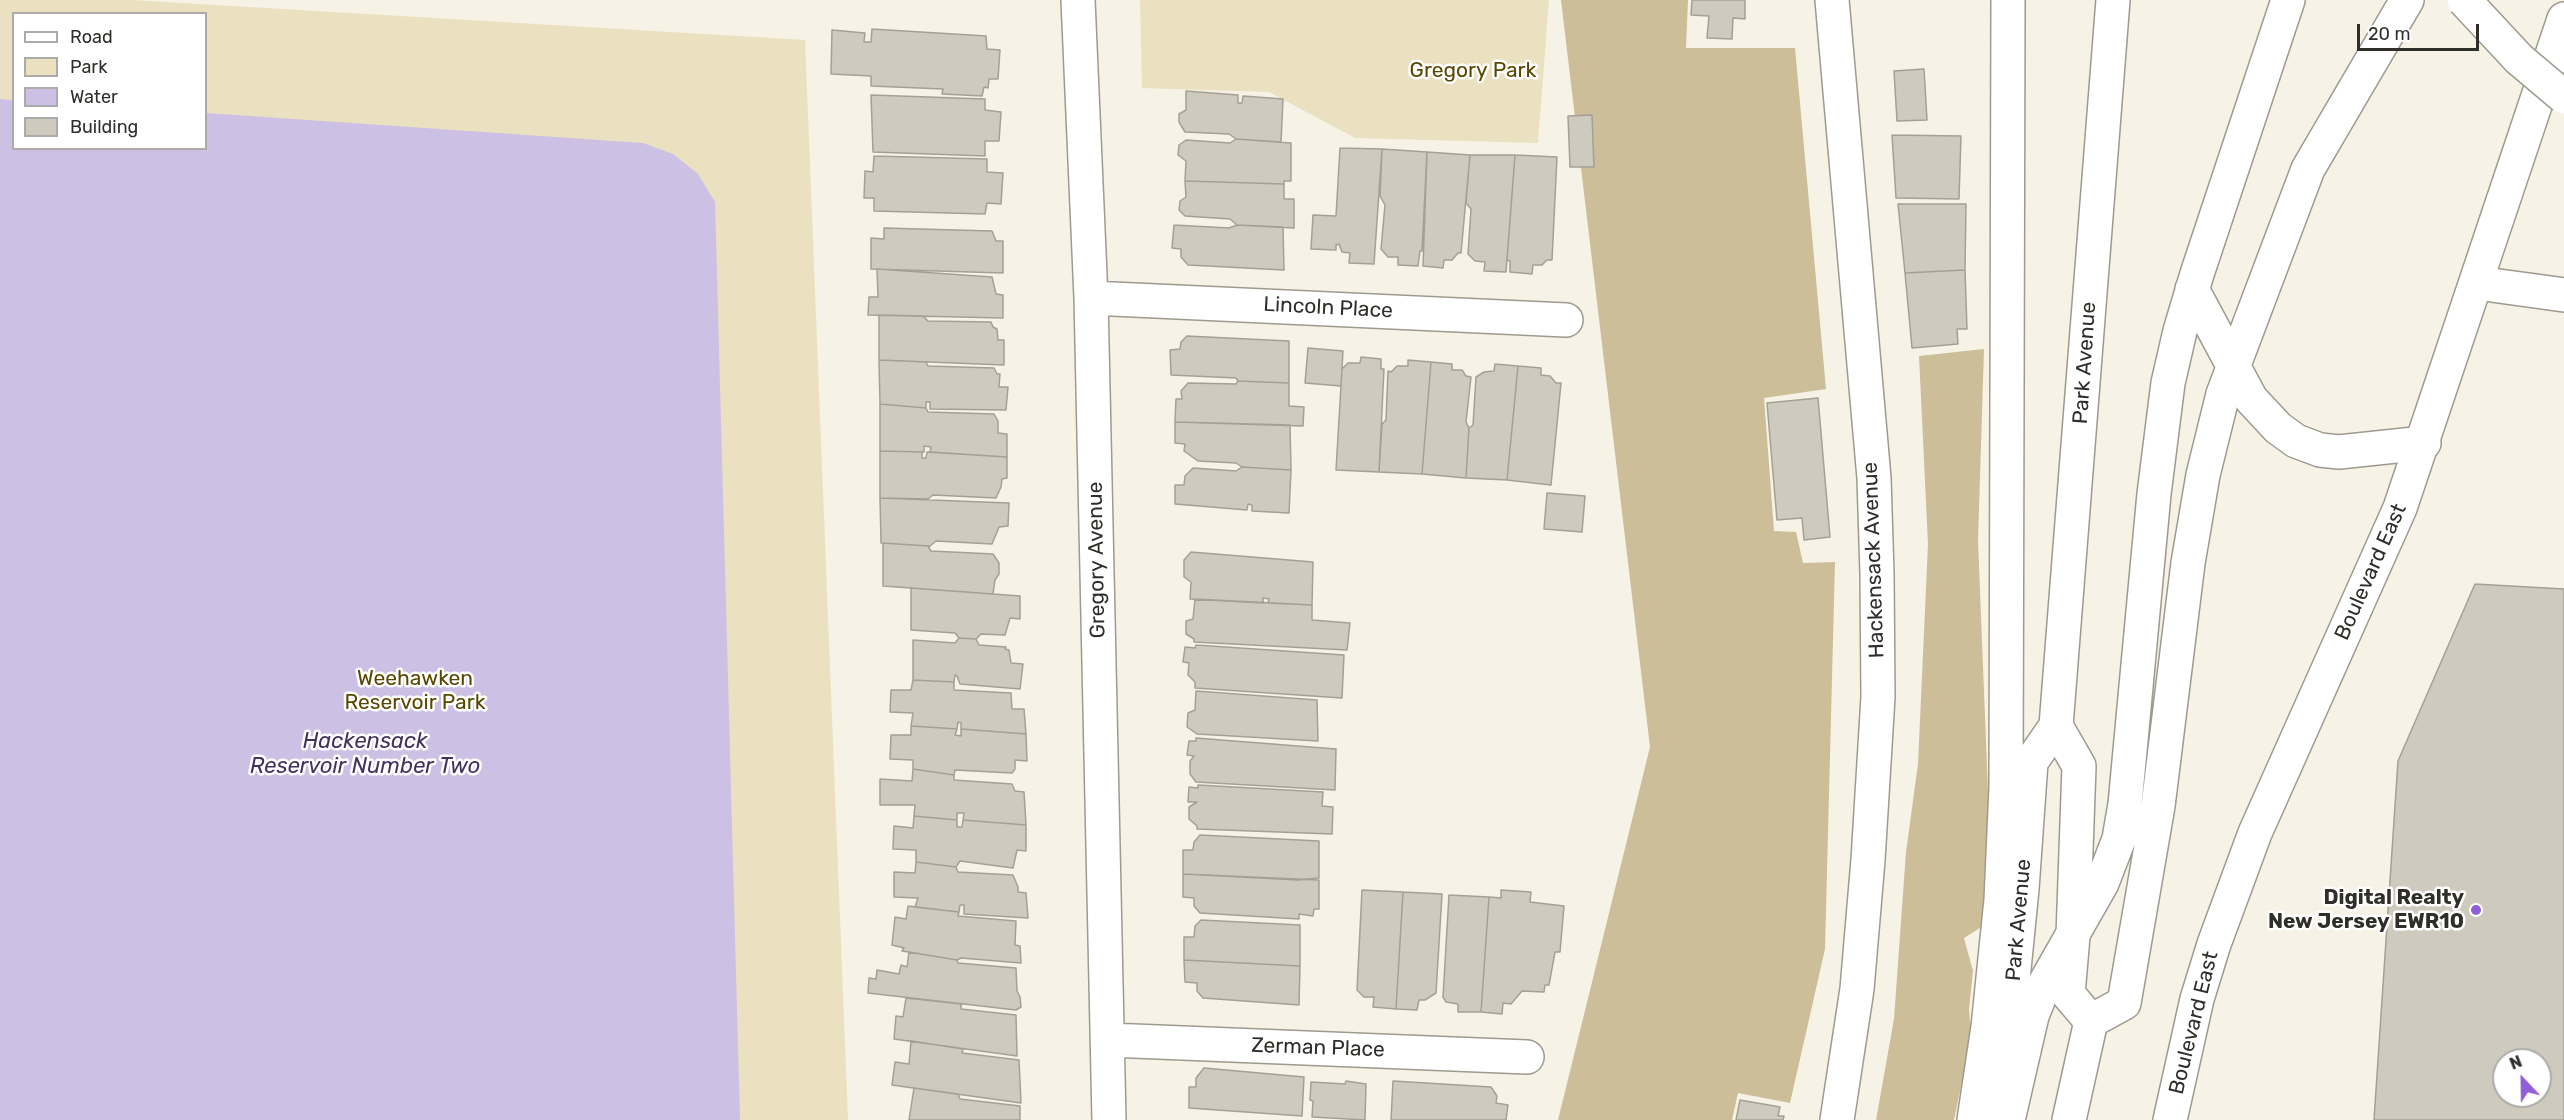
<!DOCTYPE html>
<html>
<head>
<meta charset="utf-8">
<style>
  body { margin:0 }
  #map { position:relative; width:2564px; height:1120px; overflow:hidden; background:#f6f2e6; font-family:Rubik,sans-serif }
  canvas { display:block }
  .legend { position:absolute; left:12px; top:12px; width:195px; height:138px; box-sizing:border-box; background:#fff; border:2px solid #acabaa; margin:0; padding:8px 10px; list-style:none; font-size:18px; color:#302e2a }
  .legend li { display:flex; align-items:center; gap:12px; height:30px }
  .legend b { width:30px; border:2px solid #acabaa }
  .north { position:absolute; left:2492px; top:1048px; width:60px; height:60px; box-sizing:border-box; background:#fff; border:2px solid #acabaa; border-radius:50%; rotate:338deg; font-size:16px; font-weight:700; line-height:24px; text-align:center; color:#302e2a }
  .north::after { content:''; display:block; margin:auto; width:21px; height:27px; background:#905ed7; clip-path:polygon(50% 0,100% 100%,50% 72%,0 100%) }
  .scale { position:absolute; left:2357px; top:24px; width:122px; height:27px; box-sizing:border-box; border:3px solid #302e2a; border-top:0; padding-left:8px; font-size:18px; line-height:21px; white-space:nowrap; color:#302e2a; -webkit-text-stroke:4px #fff; paint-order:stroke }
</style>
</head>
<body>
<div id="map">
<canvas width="2564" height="1120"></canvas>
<ul class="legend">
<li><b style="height:8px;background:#fff"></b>Road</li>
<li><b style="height:16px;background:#ebe0bf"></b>Park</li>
<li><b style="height:16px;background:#ccc0e5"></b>Water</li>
<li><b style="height:16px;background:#cecabe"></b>Building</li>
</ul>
<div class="north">N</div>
<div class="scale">20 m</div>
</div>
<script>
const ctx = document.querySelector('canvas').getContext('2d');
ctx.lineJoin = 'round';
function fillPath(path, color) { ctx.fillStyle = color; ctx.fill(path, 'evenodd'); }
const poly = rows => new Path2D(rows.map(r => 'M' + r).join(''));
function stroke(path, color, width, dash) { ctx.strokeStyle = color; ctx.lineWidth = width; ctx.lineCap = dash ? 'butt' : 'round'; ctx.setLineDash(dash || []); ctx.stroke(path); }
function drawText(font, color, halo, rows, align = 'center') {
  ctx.font = font + ' Rubik,sans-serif'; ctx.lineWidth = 5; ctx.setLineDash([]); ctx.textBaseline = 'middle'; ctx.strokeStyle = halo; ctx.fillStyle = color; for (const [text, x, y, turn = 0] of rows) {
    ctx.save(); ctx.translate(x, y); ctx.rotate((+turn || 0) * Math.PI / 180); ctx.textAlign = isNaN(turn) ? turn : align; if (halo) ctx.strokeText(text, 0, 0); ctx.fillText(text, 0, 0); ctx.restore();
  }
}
fillPath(poly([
  [0,0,131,0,805,40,848,1120,0,1120],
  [14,14,206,14,206,148,14,148],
  [1140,0,1549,0,1538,143,1355,138,1269,92,1142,88]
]), '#ebe0bf');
fillPath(poly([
  [1561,0,1688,0,1686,48,1795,48,1826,389,1764,398,1774,531,1796,532,1803,563,1835,562,1825,949,1790,1103,1738,1093,1732,1120,1558,1120,1650,747],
  [1984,349,1978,541,1990,842,1983,926,1964,938,1973,971,1969,1009,1971,1037,1954,1120,1876,1120,1894,1019,1906,852,1918,764,1928,544,1919,356]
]), '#cbbe98');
fillPath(poly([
  [0,99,13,100,14,148,206,148,206,113,643,143,673,154,698,174,715,202,740,1120,0,1120]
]), '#ccc0e5');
const building = poly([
  [1692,0,1745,0,1745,19,1733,18,1732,39,1707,38,1709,16,1691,15,1692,0],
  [872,29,986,36,987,49,1000,50,998,79,989,79,988,88,984,87,982,96,942,94,943,89,871,86,871,76,831,74,832,30,865,33,864,42,871,42,872,29],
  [1924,69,1927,120,1897,121,1894,71,1924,69],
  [1186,91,1238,95,1238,103,1242,103,1243,96,1283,99,1281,142,1236,139,1229,134,1185,132,1179,122,1179,114,1186,110,1186,91],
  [871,95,985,99,985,110,1001,112,999,141,985,141,985,156,873,152,871,95],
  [1592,115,1594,167,1570,167,1568,116,1592,115],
  [1892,135,1961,136,1959,199,1896,198,1892,135],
  [1236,139,1291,143,1291,181,1284,181,1284,184,1185,181,1186,161,1178,155,1179,145,1186,140,1230,143,1236,139],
  [1340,148,1382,149,1374,264,1349,263,1350,253,1342,252,1339,244,1336,245,1336,250,1311,249,1313,215,1336,216,1340,148],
  [1382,149,1427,152,1422,251,1420,251,1418,266,1398,265,1398,257,1388,257,1381,249,1385,205,1380,196,1382,149],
  [1427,152,1470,155,1461,253,1458,253,1452,260,1444,260,1443,268,1423,266,1427,152],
  [1470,155,1515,155,1506,272,1484,271,1485,262,1475,261,1468,254,1471,209,1466,203,1470,155],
  [1515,155,1557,157,1552,260,1547,260,1542,265,1533,265,1532,274,1510,272,1510,261,1507,260,1515,155],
  [874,156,987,159,987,172,1003,173,1001,204,987,203,985,214,874,211,874,198,864,198,865,171,873,172,874,156],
  [1185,181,1284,184,1284,199,1294,199,1294,228,1237,225,1230,219,1185,216,1179,210,1180,201,1186,197,1185,181],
  [1898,204,1966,204,1965,270,1905,273,1898,204],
  [1174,225,1229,228,1237,225,1283,227,1284,270,1188,265,1181,257,1181,249,1172,248,1174,225],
  [884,228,992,231,996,241,1003,241,1003,273,871,269,871,238,884,239,884,228],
  [877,269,992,277,996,294,1003,295,1003,318,868,315,869,297,878,297,877,269],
  [1965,270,1967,329,1957,329,1958,344,1912,348,1905,273,1965,270],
  [879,315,923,316,928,321,991,322,993,327,997,329,998,340,1004,340,1004,365,879,360,879,315],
  [1187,336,1289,341,1289,383,1238,381,1236,378,1171,375,1170,350,1180,349,1181,342,1187,336],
  [1308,348,1343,351,1341,386,1305,383,1308,348],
  [1361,357,1381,359,1381,369,1384,369,1379,472,1336,470,1342,369,1348,363,1360,363,1361,357],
  [879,360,926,362,928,366,994,368,997,374,1000,374,999,387,1008,387,1006,410,930,409,930,402,926,402,926,408,880,404,879,360],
  [1408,360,1431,362,1422,474,1379,472,1382,424,1386,420,1388,371,1391,372,1397,366,1408,366,1408,360],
  [1431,362,1452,364,1452,370,1462,370,1466,376,1471,377,1466,422,1469,428,1466,478,1422,474,1431,362],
  [1495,364,1518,366,1507,480,1466,478,1469,428,1473,425,1476,377,1484,372,1494,371,1495,364],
  [1518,366,1541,368,1541,375,1550,376,1556,383,1561,383,1551,485,1507,480,1518,366],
  [1238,381,1289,383,1289,406,1304,407,1303,426,1175,422,1176,399,1182,399,1181,391,1188,383,1236,384,1238,381],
  [1818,398,1830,537,1804,540,1802,518,1777,520,1767,403,1818,398],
  [880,404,926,408,928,412,994,414,998,421,998,433,1007,434,1007,457,930,452,931,447,924,446,924,452,880,451,880,404],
  [1175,422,1290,425,1291,470,1242,467,1236,463,1198,461,1184,451,1185,444,1175,443,1175,422],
  [880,451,922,452,922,458,926,458,927,452,1007,457,1007,478,1002,479,1001,487,996,498,933,495,928,499,880,498,880,451],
  [1242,467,1291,470,1289,513,1252,511,1252,505,1248,504,1247,510,1175,504,1175,485,1184,485,1185,476,1193,468,1236,471,1242,467],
  [1547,493,1585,496,1582,532,1544,529,1547,493],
  [880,498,1009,503,1008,526,999,527,992,544,936,541,930,546,881,543,880,498],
  [883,543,928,546,931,551,993,554,999,563,999,574,995,580,993,594,883,586,883,543],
  [1191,552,1313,562,1312,605,1268,603,1269,599,1263,598,1263,603,1190,599,1191,582,1184,577,1184,560,1191,552],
  [2475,584,2564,589,2564,1120,2374,1120,2398,761,2475,584],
  [2504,1060,2540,1060,2540,1096,2504,1096,2504,1060],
  [911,588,1020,596,1020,619,1010,618,1005,635,981,634,976,639,959,638,955,633,911,630,911,588],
  [1195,599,1312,605,1312,620,1350,623,1347,650,1194,642,1194,639,1186,634,1186,621,1193,619,1195,599],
  [959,638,976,639,979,645,1006,647,1005,649,1009,650,1011,663,1023,664,1020,689,960,684,957,676,955,675,954,682,913,680,913,640,955,643,959,638],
  [1196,645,1344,655,1342,698,1195,688,1195,682,1188,675,1189,663,1183,662,1185,647,1195,648,1196,645],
  [913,680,954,682,954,690,1011,693,1012,709,1024,709,1026,734,961,729,961,723,958,722,957,729,911,726,913,713,890,712,891,690,911,690,913,680],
  [1196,691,1317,700,1318,741,1197,734,1187,727,1188,713,1195,710,1196,691],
  [911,726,957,729,955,735,961,736,961,729,1026,734,1027,761,1015,760,1015,769,1012,773,955,770,954,775,913,769,913,760,890,759,891,735,911,735,911,726],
  [1196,738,1336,749,1335,790,1196,782,1190,774,1190,761,1194,756,1187,755,1189,741,1196,741,1196,738],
  [913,769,954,775,954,780,1012,784,1015,791,1024,792,1026,825,963,820,964,813,957,813,957,820,914,816,915,805,880,805,880,779,912,781,913,769],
  [1198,785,1323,792,1322,806,1333,807,1332,834,1197,829,1197,826,1189,819,1189,807,1197,802,1188,802,1189,787,1198,788,1198,785],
  [914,816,957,820,957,827,962,827,963,820,1026,825,1026,851,1017,850,1013,868,960,861,956,867,916,862,916,850,893,849,894,826,913,828,914,816],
  [1200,835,1319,841,1319,878,1298,880,1183,874,1183,850,1193,850,1194,842,1200,835],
  [916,862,956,867,958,872,1013,875,1018,887,1018,892,1026,893,1028,918,964,914,964,905,960,905,959,912,915,907,918,898,894,897,894,872,915,873,916,862],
  [1183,874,1319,880,1319,909,1314,909,1313,916,1299,914,1299,919,1200,913,1194,906,1194,898,1183,897,1183,874],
  [1362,890,1403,892,1396,1009,1373,1007,1374,997,1364,997,1357,990,1362,890],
  [1501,890,1531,892,1530,902,1564,906,1560,952,1555,952,1549,985,1545,985,1544,992,1522,991,1511,1004,1503,1003,1502,1014,1481,1012,1489,897,1501,898,1501,890],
  [1403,892,1442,894,1436,993,1425,1000,1419,1000,1417,1010,1396,1009,1403,892],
  [1449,895,1489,897,1481,1012,1458,1012,1458,1004,1446,1002,1443,997,1449,895],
  [908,906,959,912,958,916,1016,921,1015,945,1020,946,1021,963,961,958,957,960,902,951,904,948,892,945,895,917,906,919,908,906],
  [1201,920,1300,925,1300,966,1184,960,1184,937,1194,937,1195,926,1201,920],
  [909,952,957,960,958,963,1016,968,1017,991,1020,997,1021,1007,1016,1010,868,993,869,978,876,979,877,970,899,974,901,965,907,967,909,952],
  [1184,960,1300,966,1299,1005,1203,998,1197,991,1197,983,1185,982,1184,960],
  [906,998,961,1004,961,1009,1016,1015,1017,1056,894,1039,896,1016,903,1017,906,998],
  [911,1041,963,1049,962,1053,1019,1060,1021,1103,892,1085,895,1062,909,1064,911,1041],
  [1204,1068,1304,1077,1302,1116,1189,1108,1189,1087,1196,1087,1196,1078,1204,1068],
  [1346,1081,1366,1084,1365,1120,1312,1117,1313,1101,1310,1100,1311,1082,1345,1084,1346,1081],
  [1393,1081,1491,1087,1497,1096,1496,1103,1508,1105,1506,1120,1391,1120,1393,1081],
  [914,1088,958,1094,960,1099,1020,1106,1020,1120,909,1120,914,1088],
  [1740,1100,1780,1107,1778,1116,1784,1116,1783,1120,1736,1120,1740,1100]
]);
fillPath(building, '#cecabe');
stroke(building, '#a4a095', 1.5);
const minor = poly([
  [1078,0,1091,298,1109,1120],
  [2477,283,2564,295],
  [1091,298,1566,320],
  [1109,1040,1527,1057]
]);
const major = poly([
  [1832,0,1874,478,1877,574,1878,697,1868,860,1857,989,1837,1120],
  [2056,726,2079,766,2073,936,2068,994,2091,1021,2069,1120],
  [1990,1120,2008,1029,2022,889,2031,762,2056,726,2113,0],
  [2170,1120,2197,999,2214,944,2255,833,2400,508,2564,19]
]);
const highway = poly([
  [2192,289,2251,399,2278,428,2296,441,2320,450,2339,452,2424,443],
  [2091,1021,2124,1003,2158,806,2188,563,2203,475,2223,394,2308,169,2407,0],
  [1974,1120,1988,1027,2001,900,2006,787,2008,0],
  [2008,1120,2032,1016,2045,983,2102,883,2119,839,2125,804,2154,494,2168,383,2180,331,2197,274,2288,0]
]);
stroke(minor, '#9e9a8f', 36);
stroke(major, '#9e9a8f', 36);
stroke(highway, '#9e9a8f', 36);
stroke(minor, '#fff', 33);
stroke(major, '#fff', 33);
stroke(highway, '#fff', 33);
const highwayBridge = poly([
  [2464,0,2519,59,2564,97]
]);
stroke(highwayBridge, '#9e9a8f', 36, []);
stroke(highwayBridge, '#fff', 33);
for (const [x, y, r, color] of [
  [2476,910,6,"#905ed7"]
]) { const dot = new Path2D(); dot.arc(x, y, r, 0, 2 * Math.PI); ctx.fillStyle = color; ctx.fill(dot); stroke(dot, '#fff', 2); }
drawText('21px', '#594700', '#fff', [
  ["Gregory Park",1473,71],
  ["Weehawken",415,679],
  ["Reservoir Park",415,703]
]);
drawText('21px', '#302e2a', '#fff', [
  ["Lincoln Place",1328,308,3],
  ["Park Avenue",2085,363,-86],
  ["Gregory Avenue",1097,560,-91],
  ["Hackensack Avenue",1874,560,-92],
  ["Boulevard East",2371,572,-66],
  ["Park Avenue",2019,920,-85],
  ["Boulevard East",2194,1023,-76],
  ["Zerman Place",1318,1048,2]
]);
drawText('bold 21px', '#302e2a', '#fff', [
  ["Digital Realty",2464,898],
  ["New Jersey EWR10",2464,922]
], 'right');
drawText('italic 22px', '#433161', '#fff', [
  ["Hackensack",365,742],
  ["Reservoir Number Two",365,767]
]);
</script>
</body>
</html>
